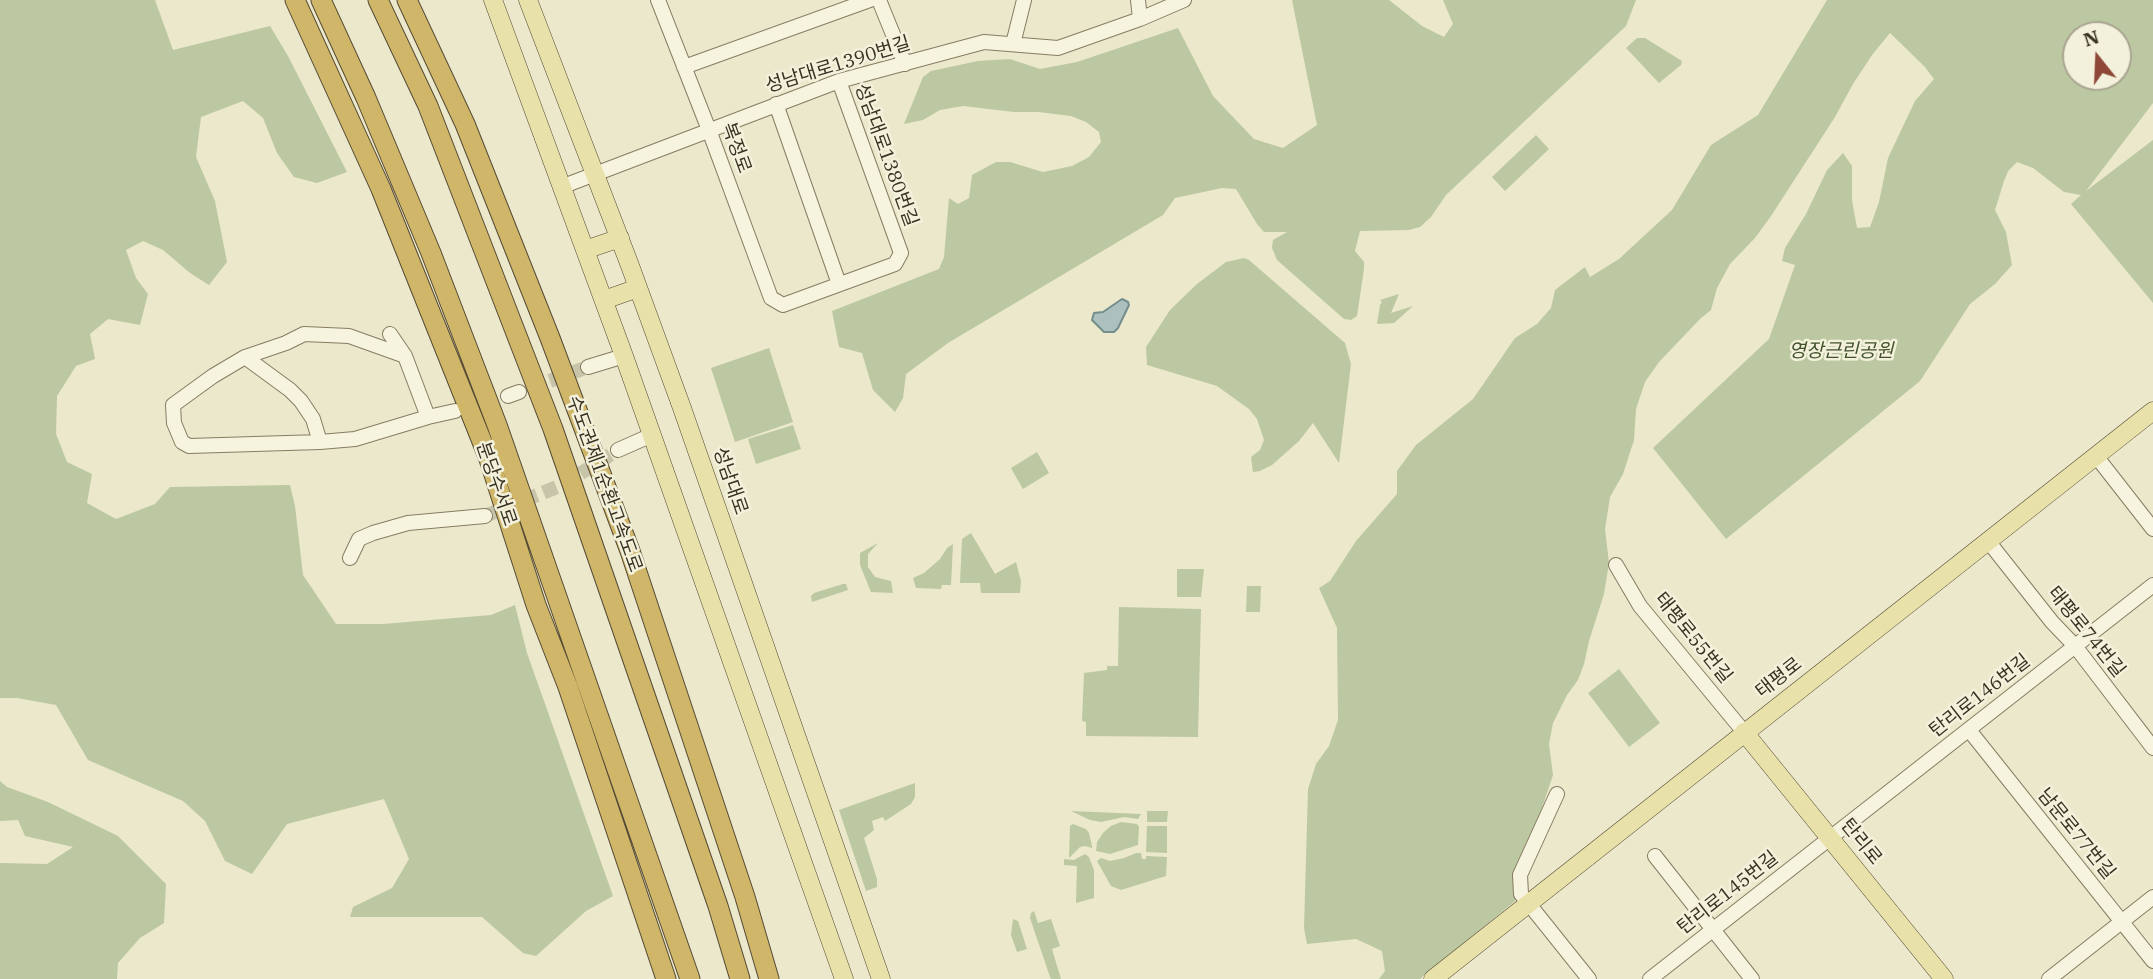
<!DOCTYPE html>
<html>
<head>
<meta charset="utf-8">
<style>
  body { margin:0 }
  #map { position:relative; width:2153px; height:979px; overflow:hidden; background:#ebe8cc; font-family:"IBM Plex Serif",serif }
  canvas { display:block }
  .north { position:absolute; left:2062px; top:21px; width:70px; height:70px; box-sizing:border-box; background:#f3f1db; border:2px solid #a9a591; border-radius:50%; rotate:342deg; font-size:19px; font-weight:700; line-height:28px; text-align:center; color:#393223 }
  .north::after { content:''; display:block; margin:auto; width:24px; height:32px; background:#8f4838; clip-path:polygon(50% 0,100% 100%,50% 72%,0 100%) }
</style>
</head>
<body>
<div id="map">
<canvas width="2153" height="979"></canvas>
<div class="north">N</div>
</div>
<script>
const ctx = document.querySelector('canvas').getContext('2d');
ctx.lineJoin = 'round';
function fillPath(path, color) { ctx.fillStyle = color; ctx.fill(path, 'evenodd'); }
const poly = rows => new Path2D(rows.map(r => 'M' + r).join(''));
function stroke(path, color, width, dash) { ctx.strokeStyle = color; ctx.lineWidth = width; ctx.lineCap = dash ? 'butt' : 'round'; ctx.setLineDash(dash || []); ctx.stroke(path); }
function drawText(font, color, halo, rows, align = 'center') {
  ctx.font = font + ' "IBM Plex Serif","Noto Sans KR",serif'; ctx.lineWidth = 5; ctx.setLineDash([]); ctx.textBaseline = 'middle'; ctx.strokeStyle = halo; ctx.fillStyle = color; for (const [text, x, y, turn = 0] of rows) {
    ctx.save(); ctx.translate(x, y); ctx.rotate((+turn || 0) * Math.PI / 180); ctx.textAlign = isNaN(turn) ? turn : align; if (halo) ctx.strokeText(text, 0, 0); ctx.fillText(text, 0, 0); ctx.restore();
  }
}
fillPath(poly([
  [0,0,155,0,173,50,270,26,288,56,347,172,317,183,294,177,277,153,263,118,243,101,201,117,196,157,215,201,227,262,209,285,190,273,163,250,143,241,126,250,136,278,148,294,140,325,108,319,90,334,95,359,76,366,57,396,56,434,67,462,92,474,87,503,116,519,155,504,170,487,290,485,295,506,303,575,336,624,383,624,491,615,515,605,527,653,613,896,586,911,536,956,523,953,482,917,350,917,353,907,392,888,409,859,384,799,287,824,252,874,225,861,205,821,183,801,88,760,56,705,17,698,0,698],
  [1292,0,1389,0,1422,26,1444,37,1453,24,1443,0,1636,0,1626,26,1446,195,1431,217,1420,227,1409,230,1360,231,1355,251,1364,262,1364,269,1357,316,1351,320,1344,319,1277,260,1272,248,1273,240,1287,232,1264,232,1257,224,1236,189,1222,188,1175,198,1163,215,948,343,906,374,903,398,895,412,873,390,862,353,839,347,832,311,939,269,944,257,949,198,958,204,969,198,972,175,996,162,1010,162,1043,172,1072,166,1089,157,1101,142,1099,132,1086,122,1071,116,1038,112,1014,112,963,106,940,110,923,120,904,124,923,77,931,71,978,61,1010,59,1040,69,1077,62,1178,28,1213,96,1254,139,1283,148,1317,125],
  [1827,0,2153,0,2153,103,2086,191,2153,140,2153,303,2071,204,2081,195,2064,192,2033,168,2017,162,2008,171,2004,181,1995,210,2006,232,2012,265,1995,284,1970,304,1920,381,1726,539,1653,448,1769,339,1795,265,1782,261,1785,248,1806,214,1827,170,1843,153,1852,166,1852,200,1857,228,1870,227,1879,202,1888,158,1915,101,1934,79,1925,67,1890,33,1872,55,1853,84,1835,117,1771,216,1755,238,1730,264,1717,288,1711,310,1700,319,1659,362,1645,382,1636,409,1634,440,1623,474,1610,497,1605,529,1609,563,1604,594,1589,641,1584,664,1578,680,1567,695,1553,723,1549,744,1553,775,1538,820,1515,869,1515,901,1420,979,1379,979,1385,971,1382,951,1356,939,1307,944,1304,928,1308,789,1316,764,1329,746,1338,720,1337,628,1319,588,1330,581,1356,541,1397,494,1397,471,1416,445,1473,399,1515,338,1537,324,1551,308,1555,290,1585,267,1590,277,1619,259,1672,210,1711,145,1758,115],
  [2076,35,2118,35,2118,77,2076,77],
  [1637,38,1645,38,1682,61,1681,65,1659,83,1626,48],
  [1536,135,1549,149,1505,191,1492,177],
  [1244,258,1249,260,1345,343,1351,364,1339,463,1313,423,1299,441,1272,465,1260,471,1253,472,1251,457,1260,450,1264,440,1257,419,1249,409,1217,386,1147,365,1146,347,1170,310,1197,284,1226,262],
  [1399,294,1391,313,1413,306,1394,323,1377,324,1380,305,1382,302,1380,300],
  [769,348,793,422,735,442,711,368],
  [793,425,801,449,756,464,748,439],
  [1037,452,1049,473,1023,489,1011,468],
  [971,533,995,574,1016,562,1021,581,1020,593,981,593,980,583,960,583,962,539],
  [878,543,868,554,868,567,875,577,891,581,893,593,871,592,860,565,860,553],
  [953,544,951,585,942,585,941,589,916,588,913,578,924,573,940,559,947,548],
  [1177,569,1204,569,1201,597,1177,597],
  [843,584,846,584,848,590,812,602,811,596,814,593],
  [1247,586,1261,586,1260,612,1246,612],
  [1119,607,1201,609,1198,737,1086,736,1086,722,1082,721,1084,673,1107,670,1107,666,1118,666],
  [1619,669,1660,723,1629,747,1588,693],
  [0,781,7,787,48,802,118,836,166,884,164,923,140,938,118,963,117,979,0,979,0,863,47,864,73,847,25,836,18,820,0,821],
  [915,783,915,797,911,804,885,821,883,817,872,821,874,830,864,838,877,879,877,887,866,891,839,810],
  [1071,811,1141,814,1138,819,1124,817,1101,822,1090,820],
  [1147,811,1168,811,1167,822,1147,822],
  [1121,822,1137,824,1139,827,1138,845,1110,854,1096,851,1097,842,1103,833,1111,826],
  [1073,824,1086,829,1089,833,1092,846,1092,848,1085,846,1080,847,1069,858,1070,826],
  [1147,826,1167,826,1167,853,1146,852],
  [1136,853,1141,853,1142,859,1146,859,1146,856,1167,857,1166,876,1121,890,1111,886,1097,861,1101,858,1110,861,1124,858],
  [1085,854,1089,857,1094,870,1094,898,1076,903,1077,866,1064,865,1064,859,1074,860],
  [1034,911,1038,923,1051,919,1060,946,1052,949,1061,979,1051,979,1049,974,1030,918,1031,913],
  [1013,919,1018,921,1027,949,1017,952,1011,935]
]), '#bcc8a1');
const water = poly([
  [1122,299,1128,302,1129,305,1118,328,1114,332,1104,332,1092,320,1094,313,1103,312,1122,299]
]);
fillPath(water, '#acc0be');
stroke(water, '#738e8d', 2);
stroke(poly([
  [530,388,588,367],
  [485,516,562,485,618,450]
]), '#c7c4aa', 14, [14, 7]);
const minor = poly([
  [658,0,709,130,771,298,783,305,895,264,901,253,839,81],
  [879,0,905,64],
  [1138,0,1140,19],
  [1013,44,1024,0],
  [684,67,870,0],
  [776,104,839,284],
  [561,187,839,81,984,42,1058,48,1140,19,1184,0],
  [390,334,405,356,428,417],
  [405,356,349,336,304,334,286,343,245,357,290,390,301,401,313,419,320,442,355,439,428,417,455,411],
  [245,357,213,376,173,405,174,423,182,442,189,446,320,442],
  [588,367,624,356],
  [508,396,519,392],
  [618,450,652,435],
  [2096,456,2153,529],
  [1988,541,2052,622,2075,646,2153,748],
  [350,558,359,539,373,533,408,523,485,516],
  [1616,565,1640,606,1744,732],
  [1969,730,2153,961],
  [1557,794,1520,875,1521,894,1589,979],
  [1655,856,1752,979],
  [1650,979,2153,585],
  [2049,979,2153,897]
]);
const major = poly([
  [493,0,624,356,844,979],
  [528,0,629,263,682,408,881,979],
  [585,250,620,238],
  [604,300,638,288],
  [1744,732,1944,979],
  [1433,979,2153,411]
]);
const highway = poly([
  [295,0,381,189,489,459,536,605,568,687,666,979],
  [321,0,366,98,431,253,497,425,690,979],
  [378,0,428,106,553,429,718,906,740,979],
  [407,0,465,124,550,338,630,551,745,897,769,979]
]);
stroke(minor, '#877c62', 16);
stroke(major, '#554a35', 19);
stroke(highway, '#554a35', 21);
stroke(minor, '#f6f4df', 14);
stroke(major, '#e9e1aa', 18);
stroke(highway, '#cfb668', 19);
drawText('19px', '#393223', '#f3f1db', [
  ["성남대로1390번길",838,65,-17],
  ["복정로",736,148,70],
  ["성남대로1380번길",886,155,70],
  ["성남대로",730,481,71],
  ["분당수서로",496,484,71],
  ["수도권제1순환고속도로",604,484,70],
  ["태평로74번길",2086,632,51],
  ["태평로55번길",1693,638,51],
  ["태평로",1779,678,-38],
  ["탄리로146번길",1980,696,-38],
  ["남문로77번길",2076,834,51],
  ["탄리로",1861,842,51],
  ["탄리로145번길",1728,893,-38]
]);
drawText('italic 19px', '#42532c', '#f3f1db', [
  ["영장근린공원",1841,352]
]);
</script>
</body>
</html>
